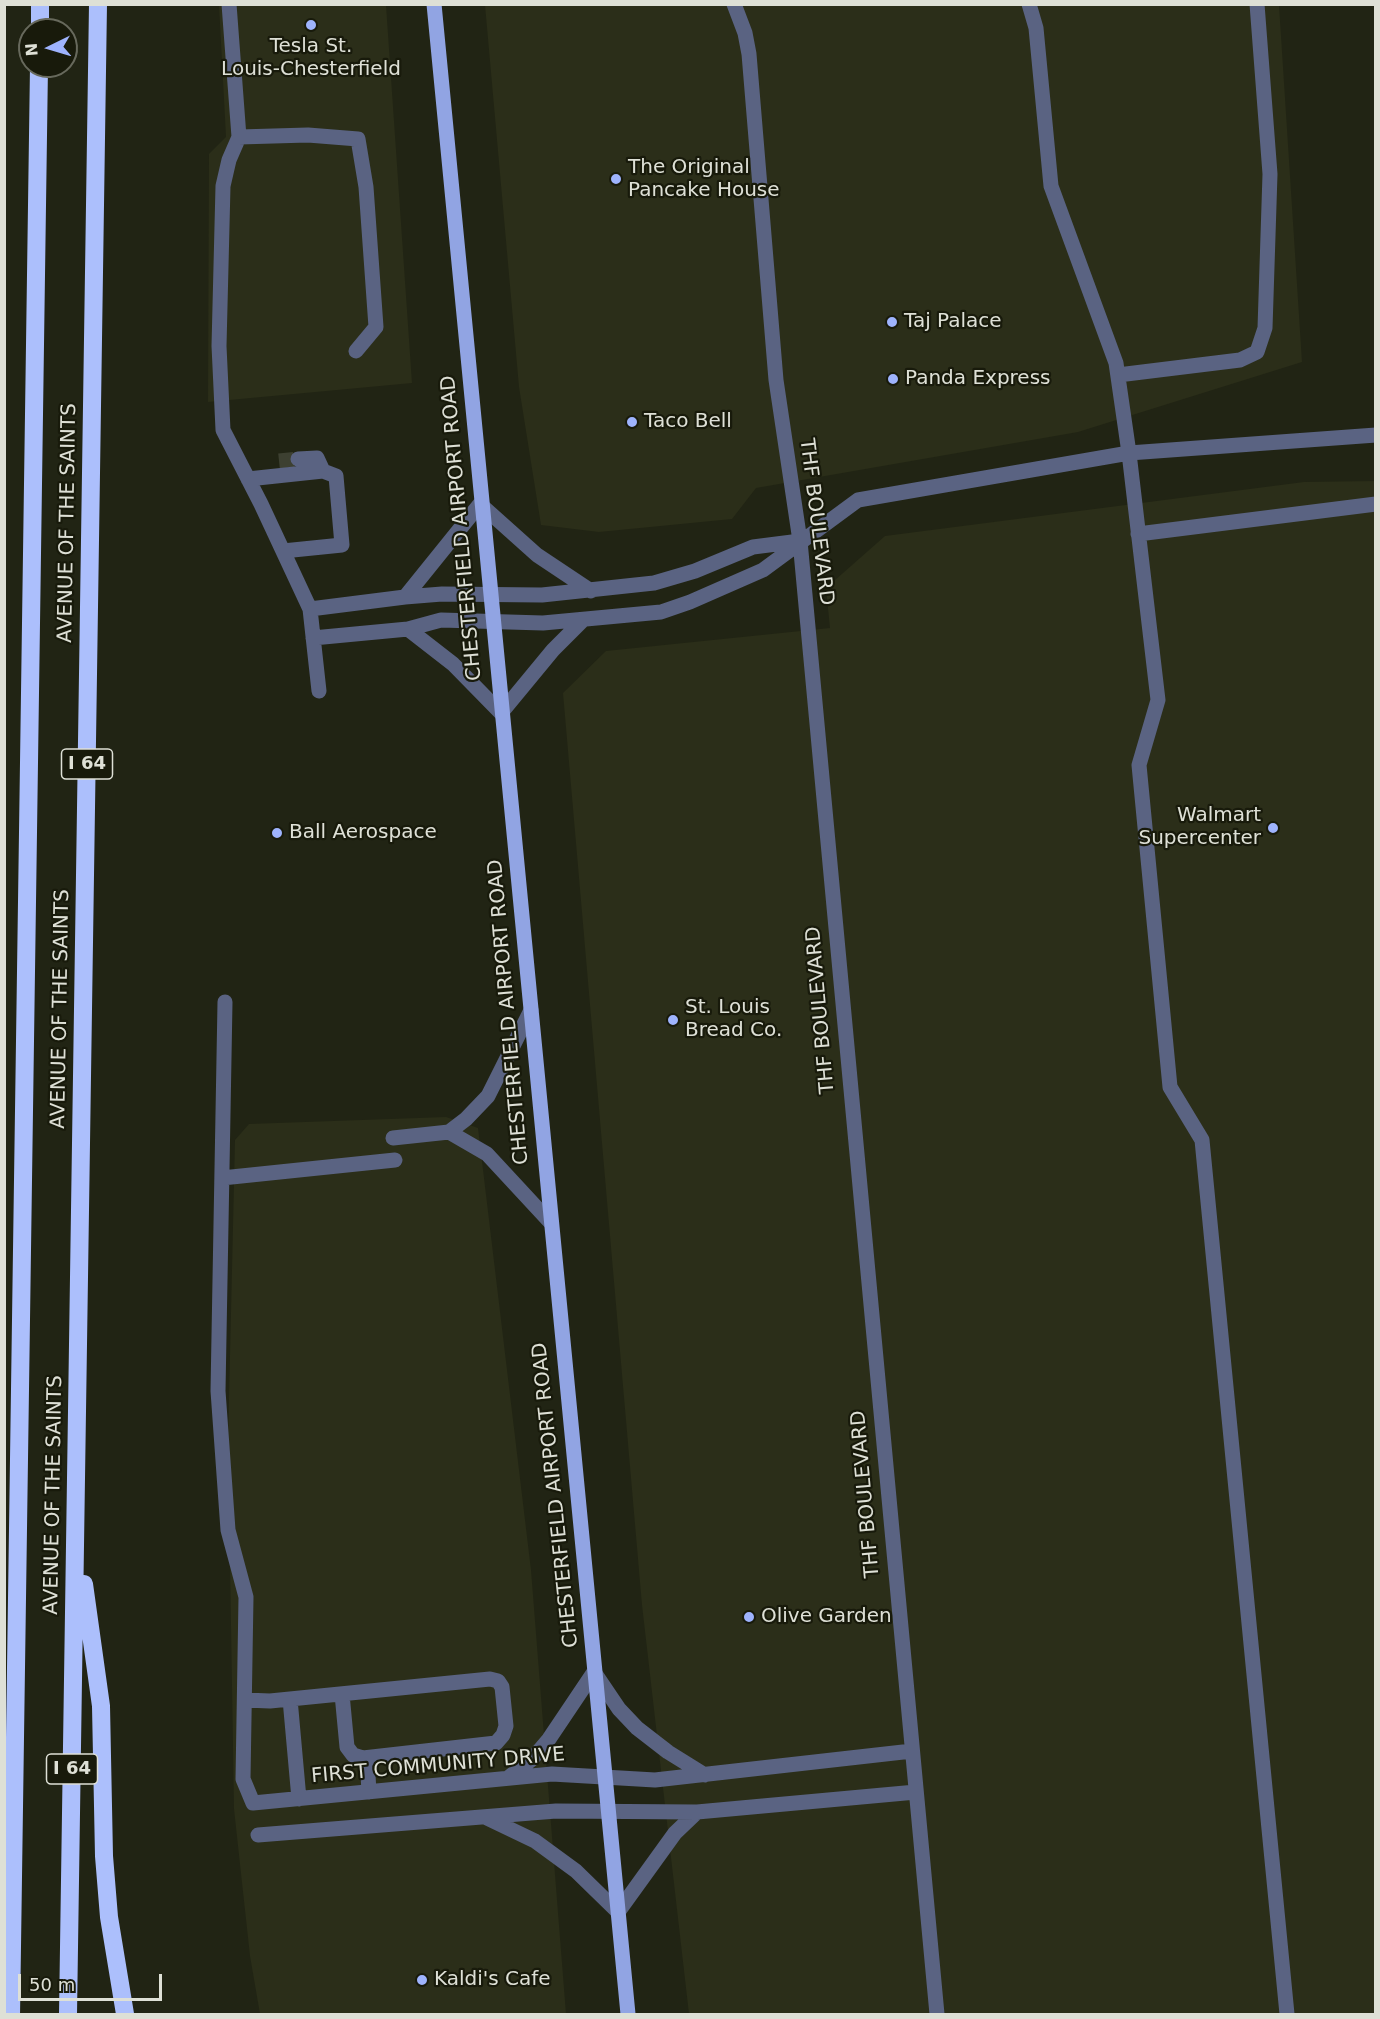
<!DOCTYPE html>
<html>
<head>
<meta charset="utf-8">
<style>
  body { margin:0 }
  #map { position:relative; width:1380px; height:2019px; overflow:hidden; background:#212414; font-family:"DejaVu Sans",sans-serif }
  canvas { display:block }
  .frame { position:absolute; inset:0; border:6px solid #dee0d6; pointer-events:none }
  .north { position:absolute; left:18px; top:18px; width:60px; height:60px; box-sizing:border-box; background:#181a0b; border:2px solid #67695c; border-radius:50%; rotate:265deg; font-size:16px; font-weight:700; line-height:24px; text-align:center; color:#dee0d6 }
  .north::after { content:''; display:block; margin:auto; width:21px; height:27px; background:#9eb3fd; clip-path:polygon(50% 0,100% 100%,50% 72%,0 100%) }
  .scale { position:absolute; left:18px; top:1974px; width:144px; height:27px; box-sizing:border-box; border:3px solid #dee0d6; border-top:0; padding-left:8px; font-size:18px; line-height:21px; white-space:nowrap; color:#dee0d6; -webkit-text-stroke:4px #181a0b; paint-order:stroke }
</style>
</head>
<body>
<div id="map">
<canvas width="1380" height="2019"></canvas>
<div class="frame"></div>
<div class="north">N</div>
<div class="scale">50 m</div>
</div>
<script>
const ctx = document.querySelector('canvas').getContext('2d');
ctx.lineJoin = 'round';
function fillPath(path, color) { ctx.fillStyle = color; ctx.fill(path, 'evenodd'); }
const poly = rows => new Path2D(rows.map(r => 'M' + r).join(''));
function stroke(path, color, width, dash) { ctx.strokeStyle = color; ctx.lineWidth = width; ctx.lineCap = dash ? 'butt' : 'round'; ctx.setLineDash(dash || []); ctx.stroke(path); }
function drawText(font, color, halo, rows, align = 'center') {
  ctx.font = font + ' "DejaVu Sans",sans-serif'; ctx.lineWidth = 4.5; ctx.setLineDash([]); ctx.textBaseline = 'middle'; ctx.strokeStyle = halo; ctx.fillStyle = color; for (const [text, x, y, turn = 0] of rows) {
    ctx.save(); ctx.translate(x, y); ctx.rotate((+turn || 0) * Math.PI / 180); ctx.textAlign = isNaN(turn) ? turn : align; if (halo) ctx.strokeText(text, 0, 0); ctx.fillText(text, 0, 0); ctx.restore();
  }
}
fillPath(poly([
  [219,5,386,5,412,383,208,402,209,154,226,137],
  [485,5,1279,5,1302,362,1078,432,756,488,732,519,599,532,541,525,519,387],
  [1375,481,1375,2014,689,2014,642,1605,563,693,606,651,830,628,826,588,885,536,1304,482],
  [446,1117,478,1128,531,1570,566,2014,260,2014,250,1956,234,1809,228,1441,235,1140,249,1124]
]), '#2b2e19');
stroke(poly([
  [279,461,298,459]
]), '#3d4031', 15, [15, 8]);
stroke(poly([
  [229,4,239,137,229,160,223,186,219,346,223,430,261,504,310,609,319,691],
  [734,4,745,33,749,54,776,380,800,541,937,2014],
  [1029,4,1036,28,1051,186,1116,363,1129,453,1158,700,1139,765,1170,1087,1202,1140,1287,2014],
  [239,137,308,135,358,139,366,187,376,327,356,351],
  [1118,375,1240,360,1257,352,1265,328,1270,174,1257,4],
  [298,459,317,458,323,471],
  [248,479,323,471,336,476,342,545,283,551],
  [1138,534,1376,504],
  [405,597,480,504,537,555,591,591],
  [310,609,405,597,442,594,542,595,654,583,695,571,753,547,800,541],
  [408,629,453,664,501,713,553,650,583,620],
  [313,638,408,629,441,620,543,623,661,612,690,602,763,570,858,500,1129,453,1376,435],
  [225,1002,218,1391,228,1530,246,1597,243,1779,253,1803,552,1774,655,1780,912,1751],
  [449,1132,487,1154,550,1222],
  [393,1138,449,1132,466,1119,488,1096,531,1010],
  [222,1178,395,1160],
  [290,1699,299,1799],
  [245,1700,270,1701,490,1679,498,1681,502,1687,506,1726,503,1735,496,1743,363,1758,353,1755,347,1747,342,1694],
  [367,1758,369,1792],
  [508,1778,532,1759,549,1739,594,1672,619,1709,637,1728,668,1752,705,1775],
  [487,1818,535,1841,576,1871,618,1912,675,1833,697,1812],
  [258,1835,556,1811,697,1812,916,1792]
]), '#5a6382', 15);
stroke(poly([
  [434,4,628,2014]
]), '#91a4e3', 15);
stroke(poly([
  [40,30,40,4],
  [84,1584,101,1706,104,1856,109,1917,125,2014],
  [11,2014,39,66],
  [68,2014,98,4]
]), '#acbffc', 18);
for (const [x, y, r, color] of [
  [311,25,6,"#9eb3fd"],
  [616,179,6,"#9eb3fd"],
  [892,322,6,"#9eb3fd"],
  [893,379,6,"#9eb3fd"],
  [632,422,6,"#9eb3fd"],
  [1273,828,6,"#9eb3fd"],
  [277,833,6,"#9eb3fd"],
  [673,1020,6,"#9eb3fd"],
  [749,1617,6,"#9eb3fd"],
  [422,1980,6,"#9eb3fd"]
]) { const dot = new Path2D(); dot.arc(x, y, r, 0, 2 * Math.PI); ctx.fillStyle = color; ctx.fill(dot); stroke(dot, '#181a0b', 2); }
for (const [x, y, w] of [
  [87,764,51],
  [72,1769,51]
]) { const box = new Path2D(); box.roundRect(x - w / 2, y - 15, w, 30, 4.5); ctx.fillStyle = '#181a0b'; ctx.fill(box); stroke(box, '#dee0d6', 1.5); }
drawText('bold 18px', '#dee0d6', null, [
  ["I 64",87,764],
  ["I 64",72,1769]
]);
drawText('20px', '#dee0d6', '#181a0b', [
  ["Tesla St.",311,47,"center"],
  ["Louis-Chesterfield",311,70,"center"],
  ["The Original",628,168],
  ["Pancake House",628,191],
  ["Taj Palace",904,322],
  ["Panda Express",905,379],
  ["Taco Bell",644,422],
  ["Walmart",1261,816,"right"],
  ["Supercenter",1261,839,"right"],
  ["Ball Aerospace",289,833],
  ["St. Louis",685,1008],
  ["Bread Co.",685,1031],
  ["Olive Garden",761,1617],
  ["Kaldi's Cafe",434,1980]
], 'left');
drawText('20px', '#dee0d6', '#181a0b', [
  ["THF BOULEVARD",816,522,83],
  ["AVENUE OF THE SAINTS",68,523,-89],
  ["CHESTERFIELD AIRPORT ROAD",462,528,-95],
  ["AVENUE OF THE SAINTS",61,1009,-89],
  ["THF BOULEVARD",821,1010,-95],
  ["CHESTERFIELD AIRPORT ROAD",509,1012,-95],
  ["THF BOULEVARD",866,1494,-95],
  ["AVENUE OF THE SAINTS",54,1495,-89],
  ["CHESTERFIELD AIRPORT ROAD",556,1495,-96],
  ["FIRST COMMUNITY DRIVE",438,1766,-5]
]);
</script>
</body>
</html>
